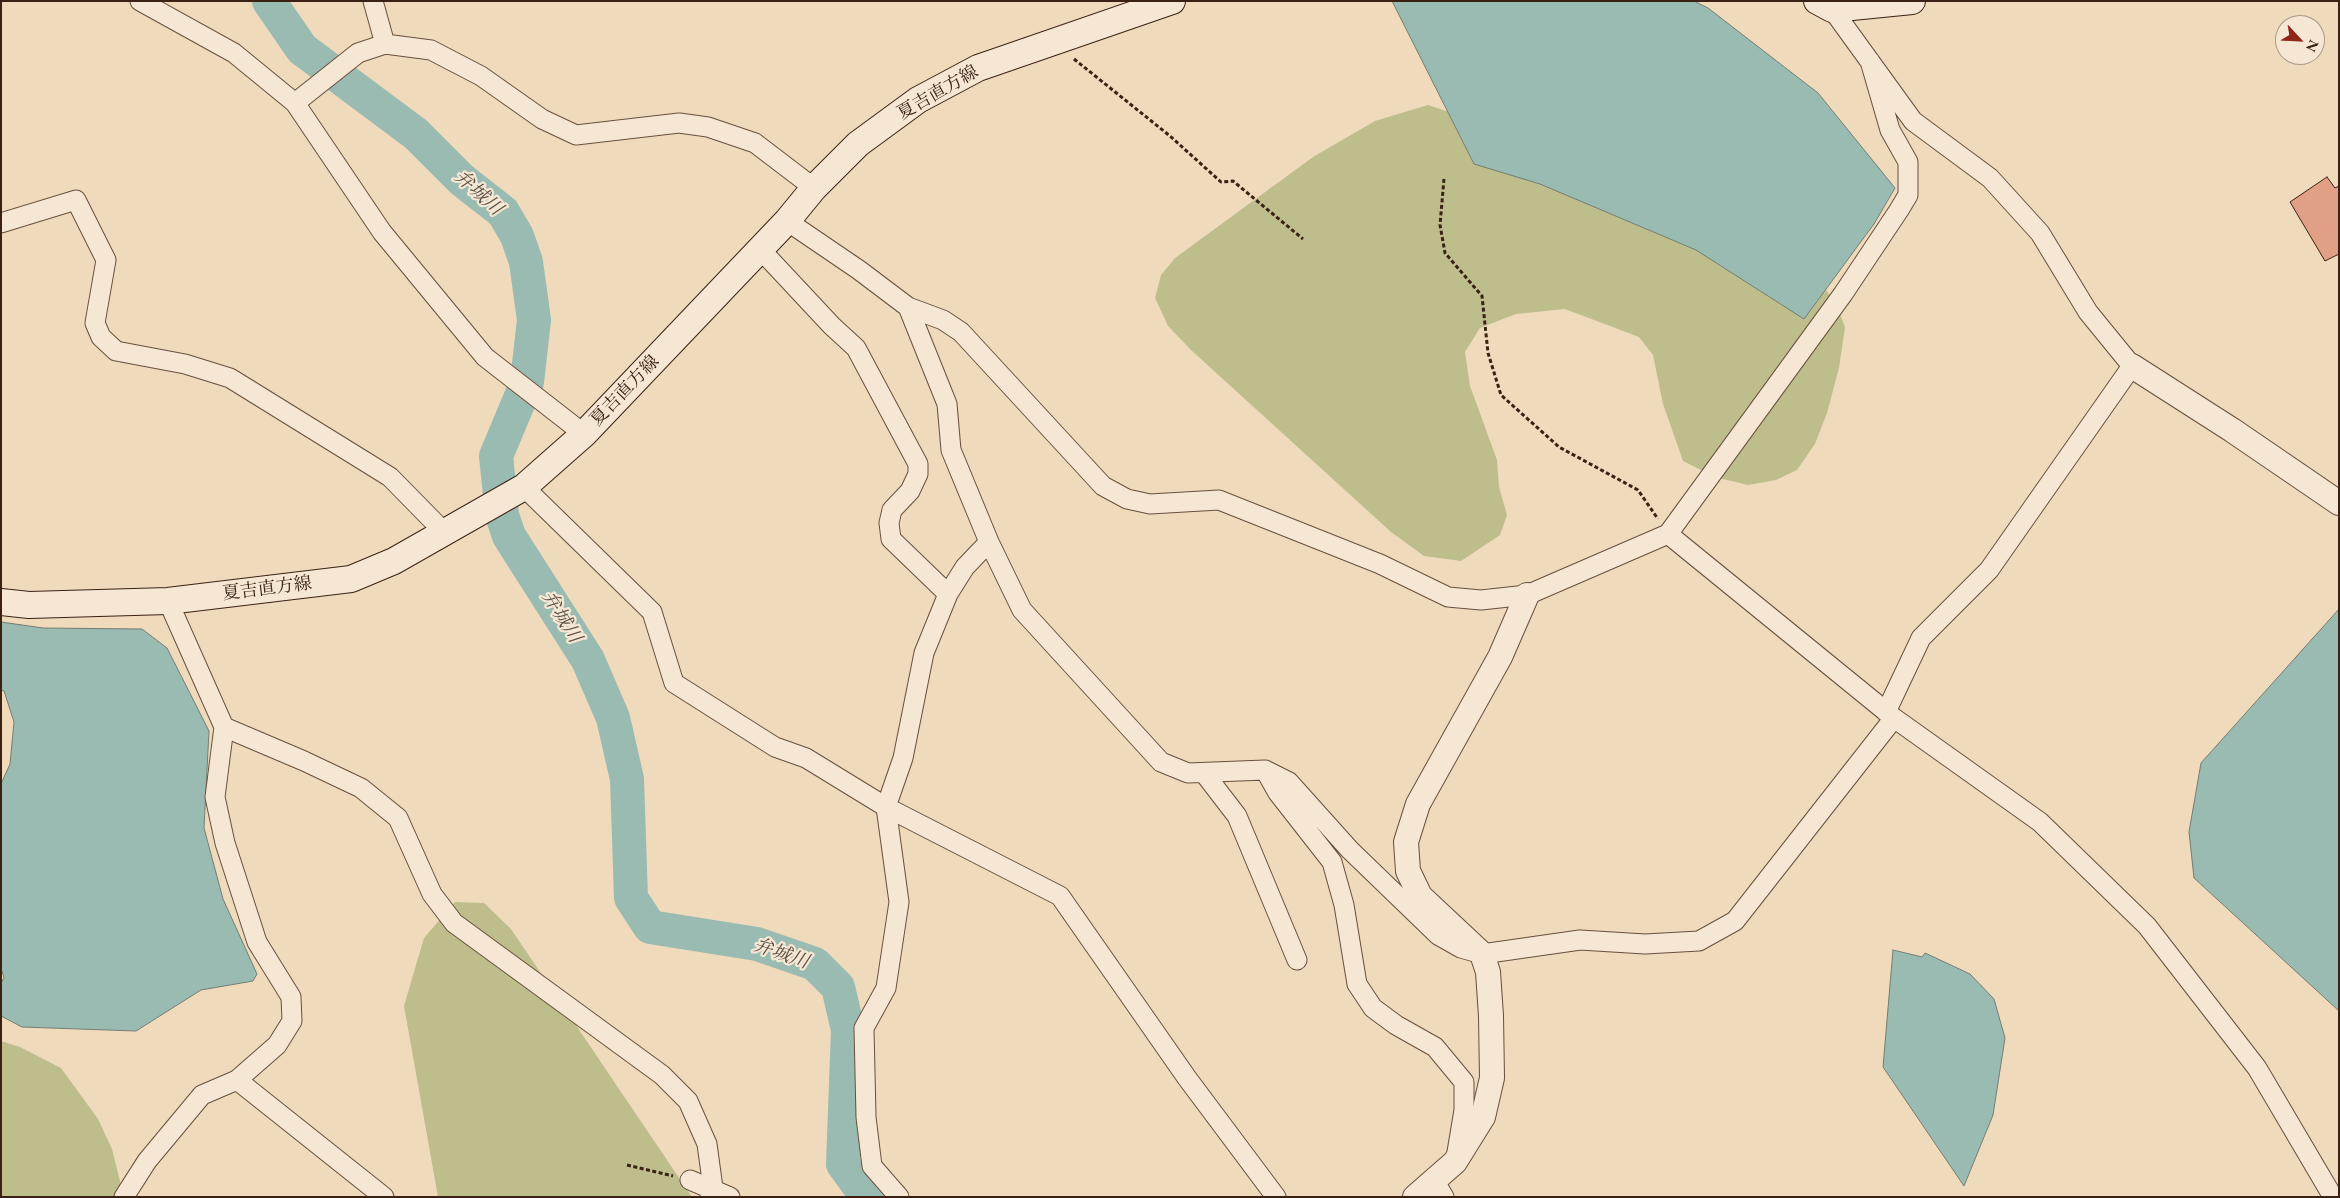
<!DOCTYPE html>
<html>
<head>
<meta charset="utf-8">
<style>
  body { margin:0 }
  #map { position:relative; width:2340px; height:1198px; overflow:hidden; background:#efdabc; font-family:"EB Garamond",serif }
  canvas { display:block }
  .frame { position:absolute; inset:0; border:2px solid #3b2114; pointer-events:none }
  .north { position:absolute; left:2275px; top:15px; width:50px; height:50px; box-sizing:border-box; background:#f5e7d3; border:1px solid #ab9887; border-radius:50%; rotate:115deg; font-size:14px; font-weight:700; line-height:20px; text-align:center; color:#3b2114 }
  .north::after { content:''; display:block; margin:auto; width:18px; height:22px; background:#8f2418; clip-path:polygon(50% 0,100% 100%,50% 72%,0 100%) }
</style>
</head>
<body>
<div id="map">
<canvas width="2340" height="1198"></canvas>
<div class="frame"></div>
<div class="north">N</div>
</div>
<script>
const ctx = document.querySelector('canvas').getContext('2d');
ctx.lineJoin = 'round';
function fillPath(path, color) { ctx.fillStyle = color; ctx.fill(path, 'evenodd'); }
const poly = rows => new Path2D(rows.map(r => 'M' + r).join(''));
function stroke(path, color, width, dash) { ctx.strokeStyle = color; ctx.lineWidth = width; ctx.lineCap = dash ? 'butt' : 'round'; ctx.setLineDash(dash || []); ctx.stroke(path); }
function drawText(font, color, halo, rows, align = 'center') {
  ctx.font = font + ' "EB Garamond","Noto Serif JP",serif'; ctx.lineWidth = 4.5; ctx.setLineDash([]); ctx.textBaseline = 'middle'; ctx.strokeStyle = halo; ctx.fillStyle = color; for (const [text, x, y, turn = 0] of rows) {
    ctx.save(); ctx.translate(x, y); ctx.rotate((+turn || 0) * Math.PI / 180); ctx.textAlign = isNaN(turn) ? turn : align; if (halo) ctx.strokeText(text, 0, 0); ctx.fillText(text, 0, 0); ctx.restore();
  }
}
fillPath(poly([
  [1428,105,1458,115,1819,280,1836,304,1845,327,1839,368,1827,413,1815,444,1797,470,1776,480,1748,485,1715,477,1683,461,1663,404,1653,355,1639,337,1565,309,1516,314,1480,328,1465,352,1470,386,1497,460,1499,487,1507,515,1500,535,1461,561,1424,556,1391,532,1191,350,1168,326,1155,298,1161,275,1175,258,1313,157,1375,121],
  [455,902,484,903,511,929,692,1197,438,1197,404,1006,424,938],
  [1,1041,20,1047,61,1068,98,1119,112,1149,124,1197,1,1197]
]), '#bebe8d');
const water = poly([
  [1392,1,1694,1,1708,8,1818,93,1895,188,1874,224,1804,319,1696,250,1540,184,1474,164,1392,1],
  [2339,609,2339,1011,2194,878,2189,832,2201,763,2339,609],
  [1,622,43,628,142,629,167,648,209,731,204,828,223,899,257,974,253,981,201,990,136,1031,22,1027,1,1016,1,983,4,978,1,968,1,784,10,764,14,722,4,691,1,690,1,622],
  [1893,950,1922,957,1925,953,1970,974,1994,999,2005,1038,1993,1115,1964,1186,1883,1067,1893,950]
]);
fillPath(water, '#9abbb1');
stroke(water, '#747d72', 1);
stroke(poly([
  [269,1,302,49,416,134,462,180,503,212,517,236,526,262,534,320,527,382,496,456,502,515,509,536,588,660,613,718,627,779,631,898,650,927,757,944,815,964,838,987,848,1030,843,1164,867,1197]
]), '#9abbb1', 34);
const building = poly([
  [2327,177,2335,188,2339,186,2339,254,2325,261,2290,202,2327,177]
]);
fillPath(building, '#e19f85');
stroke(building, '#3b2114', 1);
const minor = poly([
  [140,1,234,53,295,103,382,232,485,357,584,434],
  [373,1,385,44],
  [1832,9,1913,121,1990,178,2040,233,2088,312,2132,366,1989,570,1921,638,1886,712],
  [295,103,358,53,385,44,431,50,481,76,542,119,576,135,679,123,708,127,755,143,814,188],
  [787,221,859,270,908,307,943,320,961,332,1103,486,1127,499,1150,504,1219,500,1380,564,1448,597,1481,600,1527,595,1668,534,1843,294,1899,210,1908,195,1908,162,1890,130,1870,61],
  [1,223,76,200,106,260,95,323,101,337,116,351,185,364,230,378,390,477,445,533],
  [760,249,832,326,856,348,918,464,918,474,910,491,892,510,889,523,891,539,948,594],
  [908,307,947,404,951,450,989,542,1022,610,1161,762,1188,773,1265,770,1278,793,1332,862,1344,905,1357,984,1373,1008,1396,1025,1435,1047,1464,1082,1464,1110,1456,1158],
  [524,487,652,612,674,683,775,747,806,758,886,807,1060,896,1187,1078,1276,1197],
  [1668,534,1894,718,2040,822,2147,926,2257,1068,2333,1197],
  [168,601,224,727,215,797,225,843,257,942,291,997,292,1021,277,1045,237,1080,384,1197],
  [224,727,304,761,361,788,398,818,432,894,454,923,662,1075,688,1101,707,1144,713,1188,710,1197],
  [1265,770,1289,782,1350,850,1438,935,1461,948,1482,954,1580,940,1645,944,1699,941,1735,921,1894,718],
  [1204,773,1237,816,1297,960],
  [690,1180,730,1197],
  [1434,1180,1444,1197],
  [124,1197,147,1161,202,1095,237,1080],
  [899,1197,872,1166,866,1117,864,1028,886,988,899,902,886,807,903,758,924,653,948,594,965,567,989,542]
]);
const tertiary = poly([
  [2132,366,2232,430,2339,503],
  [1415,1197,1455,1162,1483,1117,1492,1078,1491,1016,1488,972,1482,954,1420,896,1408,871,1406,842,1418,804,1500,657,1527,595]
]);
const secondary = poly([
  [1817,1,1832,9,1912,1],
  [1,602,29,605,168,601,351,579,394,561,524,487,584,434,787,221,814,188,858,144,918,100,978,68,1172,1]
]);
stroke(minor, '#684f3e', 21);
stroke(tertiary, '#684f3e', 26);
stroke(secondary, '#3b2114', 28);
stroke(poly([
  [1074,59,1170,136,1221,182,1233,181,1303,239],
  [1444,179,1440,225,1445,253,1482,296,1488,353,1501,395,1559,447,1638,490,1658,519],
  [627,1165,673,1176]
]), '#3b2114', 3, [4, 2.5]);
stroke(minor, '#f5e7d3', 19);
stroke(tertiary, '#f5e7d3', 24);
stroke(secondary, '#f5e7d3', 26);
drawText('18px', '#3b2114', '#f5e7d3', [
  ["夏吉直方線",938,93,-30],
  ["夏吉直方線",625,391,-46],
  ["夏吉直方線",267,589,-7]
]);
drawText('italic 19px', '#584f43', '#f5e7d3', [
  ["弁城川",478,193,42],
  ["弁城川",561,617,58],
  ["弁城川",781,954,19]
]);
</script>
</body>
</html>
